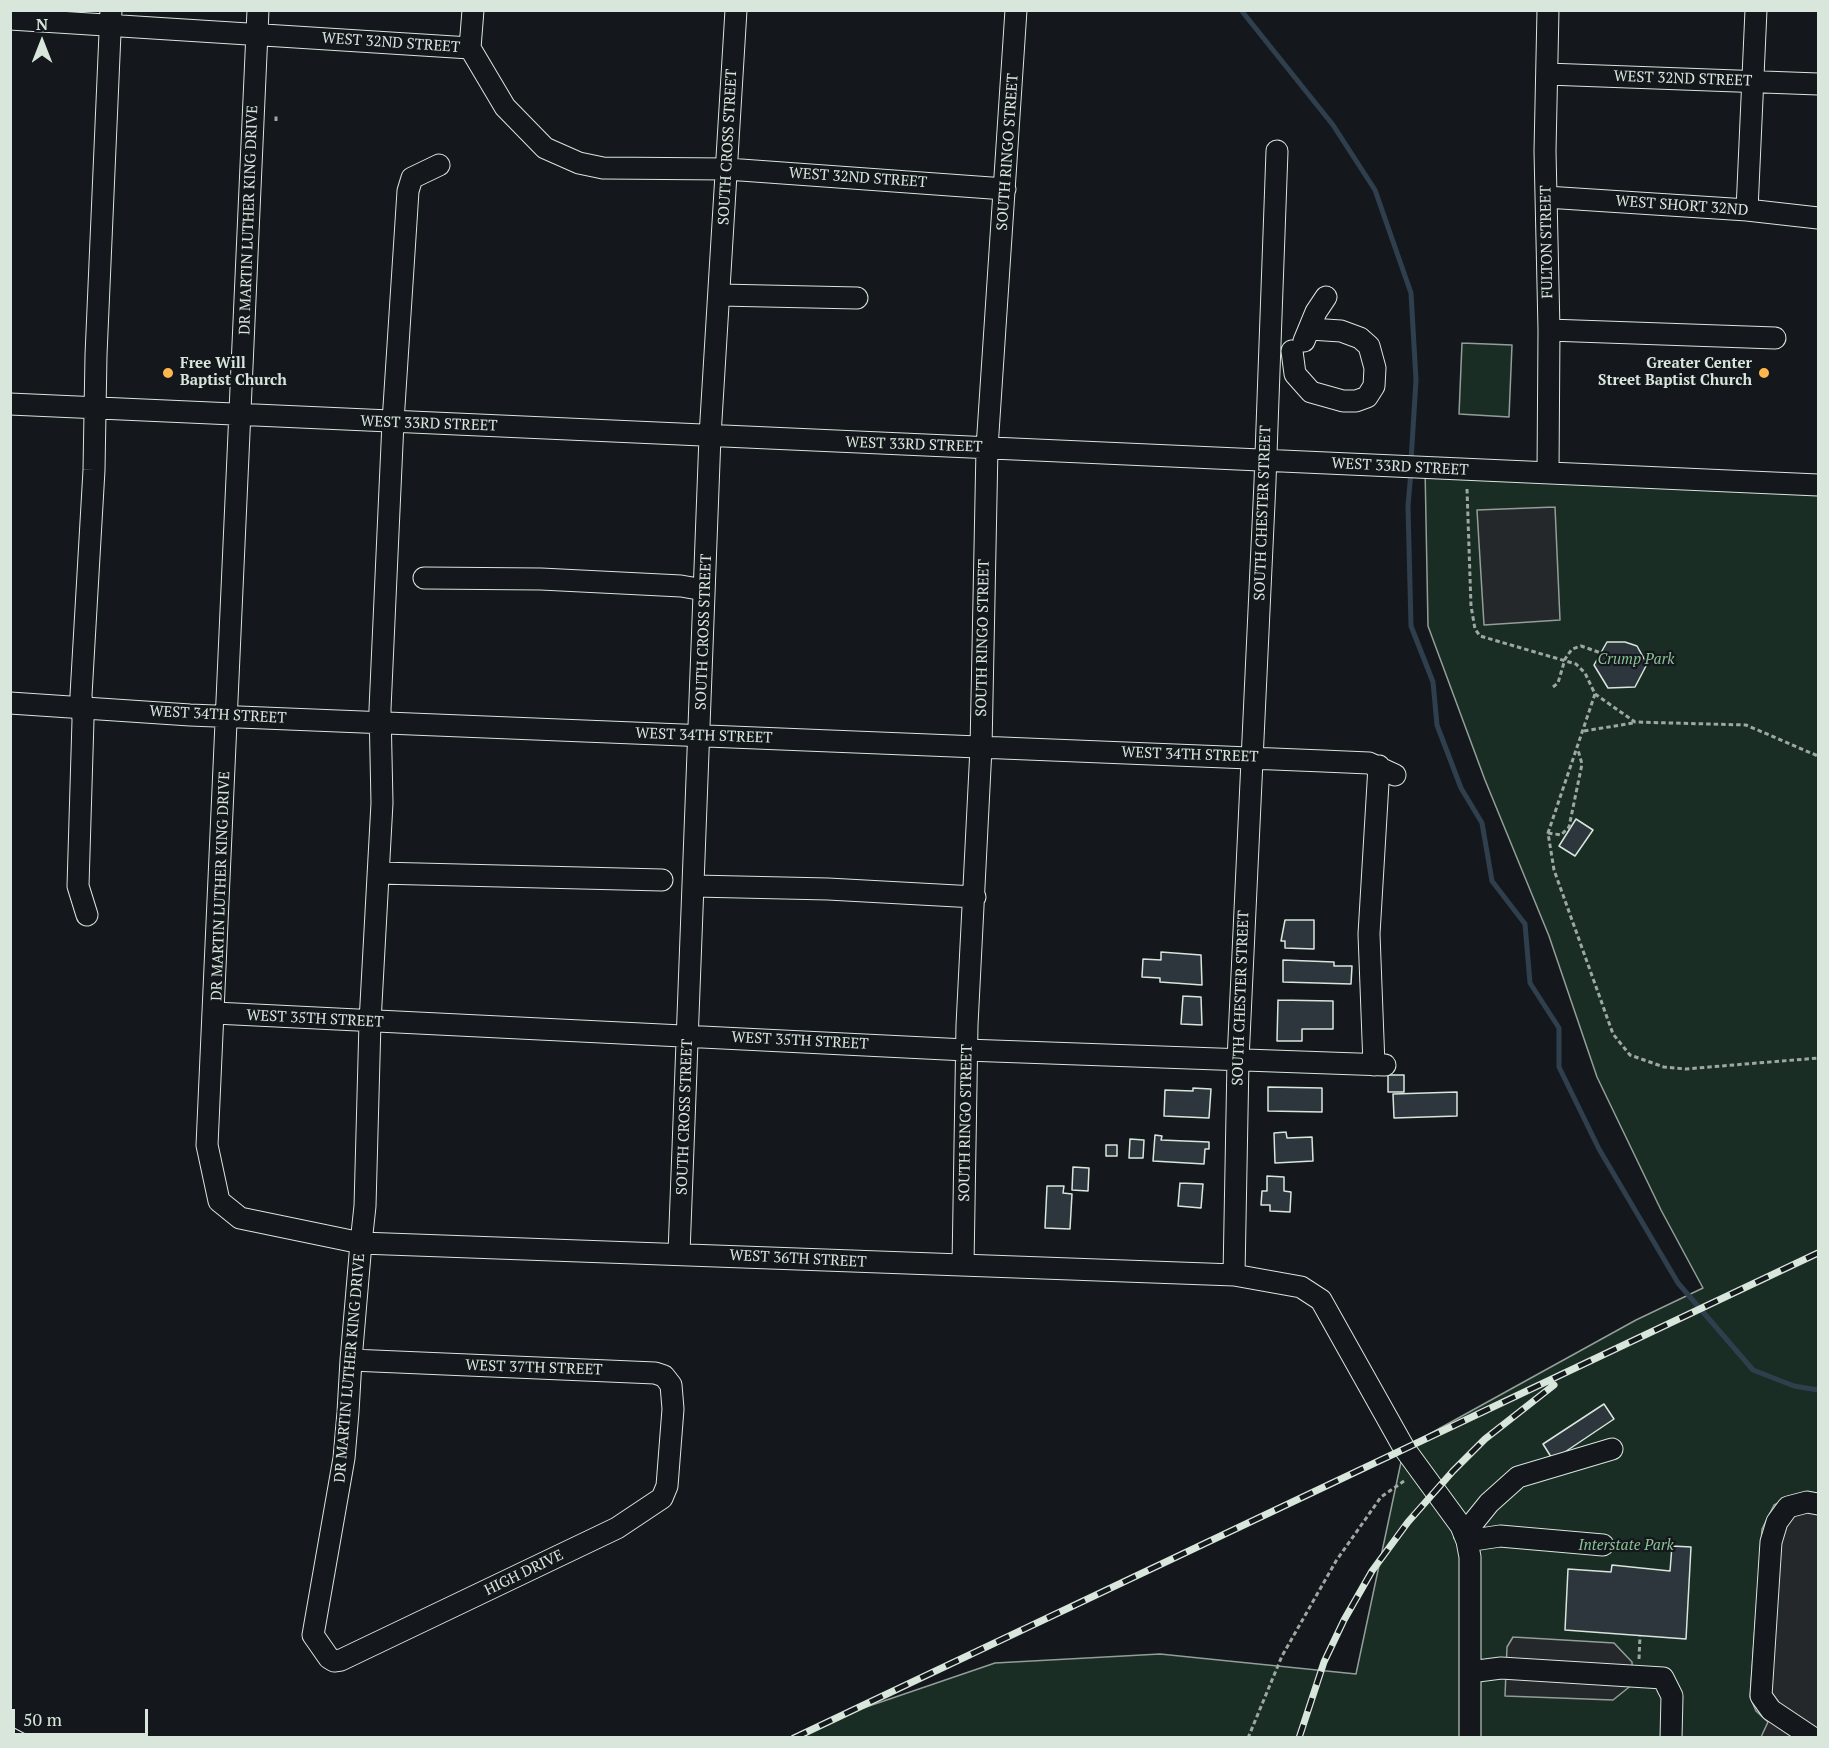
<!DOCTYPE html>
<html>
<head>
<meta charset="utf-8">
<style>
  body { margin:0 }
  #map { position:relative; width:1829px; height:1748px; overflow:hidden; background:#14181c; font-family:"PT Serif",serif }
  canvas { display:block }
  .frame { position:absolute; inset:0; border:12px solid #d8e6dc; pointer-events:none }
  .north { position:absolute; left:12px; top:12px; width:60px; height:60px; -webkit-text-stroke:4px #14181c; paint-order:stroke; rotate:0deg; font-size:16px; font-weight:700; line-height:24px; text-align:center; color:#d8e6dc }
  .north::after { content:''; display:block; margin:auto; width:21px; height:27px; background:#d8e6dc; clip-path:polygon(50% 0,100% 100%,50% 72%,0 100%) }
  .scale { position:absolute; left:12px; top:1709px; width:136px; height:27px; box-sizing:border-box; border:3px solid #d8e6dc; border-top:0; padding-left:8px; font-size:18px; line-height:21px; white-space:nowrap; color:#d8e6dc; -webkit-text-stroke:4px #14181c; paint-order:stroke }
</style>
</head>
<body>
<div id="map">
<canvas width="1829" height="1748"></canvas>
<div class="frame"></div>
<div class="north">N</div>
<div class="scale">50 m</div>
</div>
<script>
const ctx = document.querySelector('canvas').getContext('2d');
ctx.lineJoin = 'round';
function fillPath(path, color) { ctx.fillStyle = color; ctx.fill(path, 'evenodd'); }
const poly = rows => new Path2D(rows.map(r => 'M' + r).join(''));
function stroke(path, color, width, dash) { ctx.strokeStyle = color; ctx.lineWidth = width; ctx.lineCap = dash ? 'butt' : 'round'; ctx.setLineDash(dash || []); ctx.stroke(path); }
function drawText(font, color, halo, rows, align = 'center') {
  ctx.font = font + ' "PT Serif",serif'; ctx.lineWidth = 4.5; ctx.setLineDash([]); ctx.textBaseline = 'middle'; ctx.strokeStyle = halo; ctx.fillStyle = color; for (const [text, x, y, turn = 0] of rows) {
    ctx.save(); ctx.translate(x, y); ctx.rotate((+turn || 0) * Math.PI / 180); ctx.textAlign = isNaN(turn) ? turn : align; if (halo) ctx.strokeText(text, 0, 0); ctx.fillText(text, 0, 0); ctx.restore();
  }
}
const green = poly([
  [1462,343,1512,345,1509,417,1459,414,1462,343],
  [1425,467,1818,487,1818,1737,794,1738,834,1718,995,1663,1160,1654,1356,1674,1404,1448,1636,1320,1703,1288,1661,1210,1597,1077,1549,936,1485,780,1428,626,1425,467]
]);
fillPath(green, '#1a2d24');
stroke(green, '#939e99', 1.5);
const parking = poly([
  [1555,507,1560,620,1484,625,1477,510,1555,507],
  [1818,1493,1818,1737,1761,1737,1768,1722,1756,1711,1750,1697,1762,1529,1774,1505,1792,1496,1818,1493],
  [1513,1637,1614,1643,1632,1662,1633,1684,1613,1700,1505,1696,1507,1647,1513,1637]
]);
fillPath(parking, '#24282b');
stroke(parking, '#939e99', 1.5);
stroke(poly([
  [1241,10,1333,125,1375,190,1411,293,1416,380,1411,461],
  [1411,471,1408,506,1411,626,1433,682,1437,725,1461,788,1482,823,1492,881,1525,924,1530,983,1559,1028,1559,1067,1599,1149,1678,1283,1753,1370,1794,1386,1818,1390]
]), '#2f3f4d', 5);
const building = poly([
  [1607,642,1625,642,1637,646,1647,664,1635,687,1608,688,1594,665,1607,642],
  [1576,819,1593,830,1575,856,1559,846,1576,819],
  [1285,920,1314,920,1314,949,1285,948,1285,941,1281,941,1285,920],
  [1161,952,1201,955,1202,985,1160,982,1160,978,1142,977,1143,959,1161,960,1161,952],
  [1283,960,1334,962,1334,966,1352,966,1351,984,1283,982,1283,960],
  [1183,996,1201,997,1202,1025,1181,1024,1183,996],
  [1278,1000,1333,1001,1333,1029,1302,1029,1302,1041,1277,1041,1278,1000],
  [1388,1075,1404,1075,1404,1092,1388,1092,1388,1075],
  [1268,1087,1322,1088,1322,1112,1268,1111,1268,1087],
  [1193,1088,1211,1089,1209,1118,1164,1116,1165,1090,1193,1091,1193,1088],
  [1457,1092,1457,1116,1394,1118,1393,1094,1457,1092],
  [1286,1132,1287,1138,1312,1137,1313,1161,1275,1163,1274,1133,1286,1132],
  [1155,1135,1162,1136,1161,1140,1209,1142,1209,1149,1205,1149,1204,1164,1153,1161,1155,1135],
  [1130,1139,1144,1140,1143,1158,1129,1158,1130,1139],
  [1106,1145,1117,1145,1117,1156,1106,1156,1106,1145],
  [1073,1167,1089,1168,1088,1191,1072,1190,1073,1167],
  [1267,1176,1284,1177,1284,1191,1291,1192,1290,1212,1270,1211,1270,1205,1261,1205,1262,1191,1267,1191,1267,1176],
  [1180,1183,1203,1184,1201,1208,1178,1206,1180,1183],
  [1047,1186,1064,1186,1063,1193,1072,1194,1070,1229,1045,1228,1047,1186],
  [1604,1404,1614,1419,1553,1460,1543,1444,1604,1404],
  [1672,1546,1691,1547,1686,1639,1565,1630,1568,1569,1611,1572,1612,1565,1670,1571,1672,1546]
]);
fillPath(building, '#2c363c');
stroke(building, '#d8e6dc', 1.5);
const minor = poly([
  [258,10,207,1145,219,1201,240,1218,361,1243,1234,1275,1301,1287,1321,1300,1404,1448,1461,1526,1467,1541,1470,1557,1470,1738],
  [473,10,470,48,505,107,545,148,579,163,603,168,727,169,1005,189],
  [10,19,470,48],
  [1547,74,1818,84],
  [1546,197,1747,210,1818,218],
  [1747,210,1756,10],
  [720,295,857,298],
  [1549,330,1775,338],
  [1304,341,1316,312,1326,297],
  [1292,351,1295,374,1311,392,1343,401,1356,401,1367,397,1374,386,1375,368,1369,346,1360,338,1341,331,1310,329],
  [10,404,1818,485],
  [1548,473,1549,330,1545,151,1548,10],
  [424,578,541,579,681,586,704,590],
  [10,703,190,715,1323,761,1369,763,1395,775],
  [379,873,662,880],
  [695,886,828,889,975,897],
  [87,915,78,886,83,720,81,695,94,470,96,355,111,10],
  [215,1013,966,1050,1385,1065],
  [1374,1065,1369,934,1379,766],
  [679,1253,710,436,736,10],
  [963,1265,967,1025,981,748,987,448,1016,10],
  [1234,1275,1238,1060,1265,482,1277,151],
  [351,1360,655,1373,664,1376,671,1385,673,1409,667,1486,662,1498,617,1528,341,1660,334,1661,329,1658,313,1635,344,1458,348,1412,351,1360,361,1243,365,1206,370,1022,382,803,380,709,393,422,408,191,412,178,439,165],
  [1464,1534,1489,1503,1518,1477,1612,1449],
  [1467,1541,1500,1536,1603,1545],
  [1470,1672,1501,1668,1663,1678,1672,1696,1671,1738],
  [1813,1738,1771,1710,1761,1696,1771,1542,1777,1522,1788,1507,1807,1502,1818,1504]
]);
stroke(minor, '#d8e6dc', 23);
stroke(poly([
  [276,121,276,114],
  [1467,489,1471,606,1475,629,1480,636,1576,664,1585,673,1595,694,1635,722,1746,725,1818,756],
  [1553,687,1558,683,1565,659,1572,649,1581,646,1601,653],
  [1595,694,1548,833,1554,870,1613,1034,1630,1055,1664,1067,1686,1069,1818,1058],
  [1584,731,1633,723],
  [1548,833,1561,835,1569,827,1582,764,1578,750],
  [1639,1659,1640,1636],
  [1248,1738,1282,1656,1336,1561,1381,1497,1404,1481]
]), '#9da8a2', 3, [4.5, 3]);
stroke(minor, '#14181c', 21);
const rail = poly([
  [10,1729,27,1738],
  [794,1738,1818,1253],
  [1299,1738,1324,1662,1344,1620,1372,1571,1408,1522,1453,1471,1485,1439,1554,1385]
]);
stroke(rail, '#d8e6dc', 7);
stroke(rail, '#14181c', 4.5, [14]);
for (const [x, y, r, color] of [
  [168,373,6,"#ffb74d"],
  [1764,373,6,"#ffb74d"]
]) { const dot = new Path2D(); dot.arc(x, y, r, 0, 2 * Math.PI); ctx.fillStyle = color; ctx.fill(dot); stroke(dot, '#14181c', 2); }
drawText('15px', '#d8e6dc', '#14181c', [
  ["WEST 32ND STREET",391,43,4],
  ["WEST 32ND STREET",1683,79,2],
  ["SOUTH CROSS STREET",728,147,-87],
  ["SOUTH RINGO STREET",1008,152,-86],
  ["WEST 32ND STREET",858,178,4],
  ["WEST SHORT 32ND",1682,206,4],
  ["DR MARTIN LUTHER KING DRIVE",249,220,-88],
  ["FULTON STREET",1547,242,-91],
  ["WEST 33RD STREET",429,424,2],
  ["WEST 33RD STREET",914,445,2],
  ["WEST 33RD STREET",1400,467,3],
  ["SOUTH CHESTER STREET",1263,513,-88],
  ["SOUTH CROSS STREET",704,632,-88],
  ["SOUTH RINGO STREET",983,638,-89],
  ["WEST 34TH STREET",218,715,3],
  ["WEST 34TH STREET",704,736,2],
  ["WEST 34TH STREET",1190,755,2],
  ["DR MARTIN LUTHER KING DRIVE",221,886,-88],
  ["SOUTH CHESTER STREET",1241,998,-88],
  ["WEST 35TH STREET",315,1019,3],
  ["WEST 35TH STREET",800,1041,3],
  ["SOUTH CROSS STREET",685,1117,-88],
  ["SOUTH RINGO STREET",966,1123,-89],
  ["WEST 36TH STREET",798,1259,3],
  ["DR MARTIN LUTHER KING DRIVE",350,1368,-85],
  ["WEST 37TH STREET",534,1368,2],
  ["HIGH DRIVE",524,1573,-26]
]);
drawText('bold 15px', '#d8e6dc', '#14181c', [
  ["Free Will",180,364],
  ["Baptist Church",180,381],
  ["Greater Center",1752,364,"right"],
  ["Street Baptist Church",1752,381,"right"]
], 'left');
drawText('italic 15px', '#8ac095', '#14181c', [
  ["Crump Park",1636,660],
  ["Interstate Park",1626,1546]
]);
</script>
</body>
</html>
